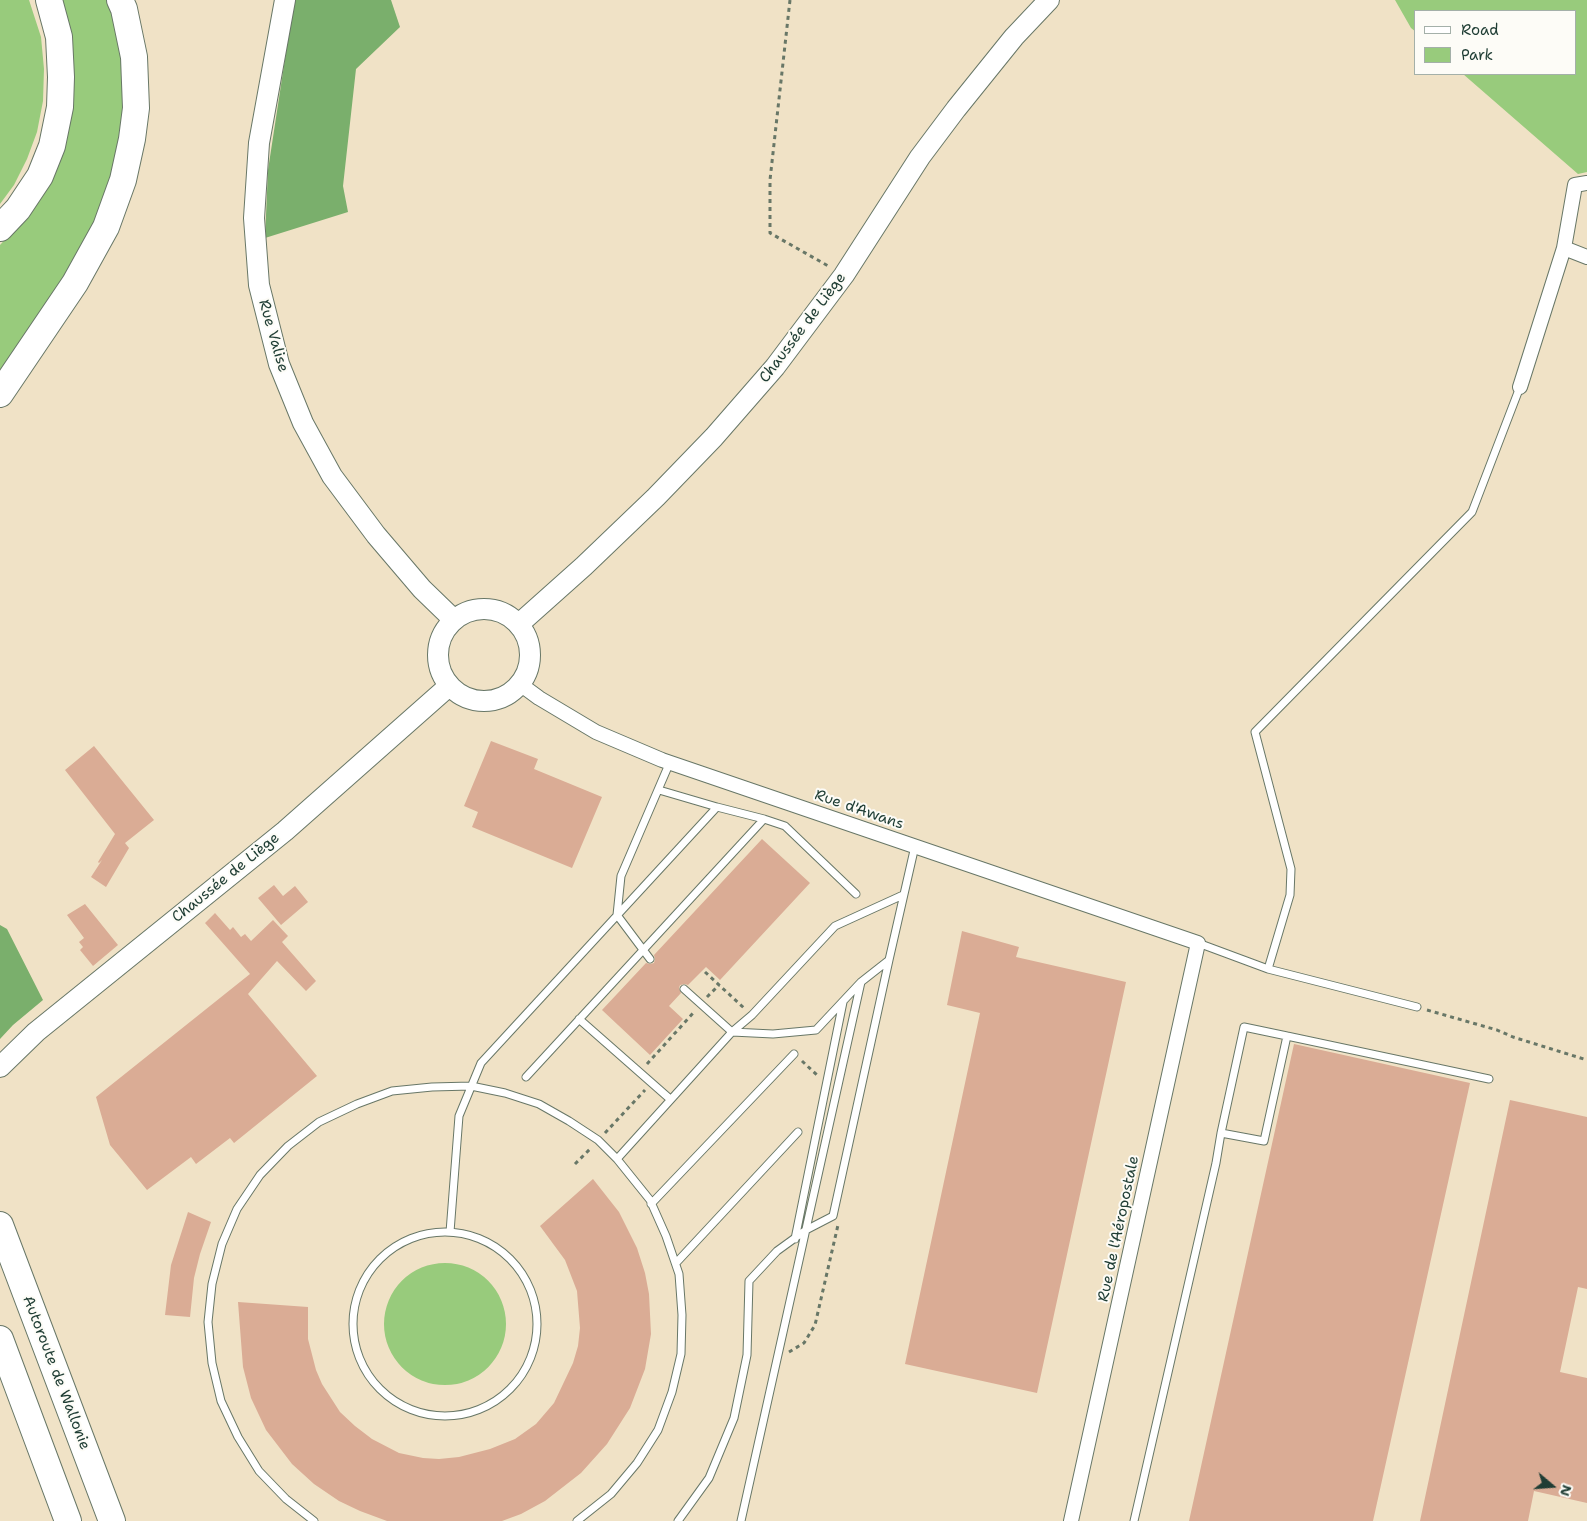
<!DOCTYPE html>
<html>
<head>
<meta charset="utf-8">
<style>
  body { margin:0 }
  #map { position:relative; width:1587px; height:1521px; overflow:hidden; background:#f0e2c6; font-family:"Shantell Sans",sans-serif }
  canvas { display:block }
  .legend { position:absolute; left:1414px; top:10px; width:162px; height:65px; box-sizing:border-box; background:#fdfcf7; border:1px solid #a4b0a9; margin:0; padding:6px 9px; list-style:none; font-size:15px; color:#1f3d34 }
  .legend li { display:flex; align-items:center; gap:10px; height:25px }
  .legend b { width:25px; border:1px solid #a4b0a9 }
  .north { position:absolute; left:1527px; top:1461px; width:50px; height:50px; -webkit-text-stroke:4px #fdfcf7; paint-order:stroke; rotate:108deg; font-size:14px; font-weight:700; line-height:20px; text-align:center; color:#1f3d34 }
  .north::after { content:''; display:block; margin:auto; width:18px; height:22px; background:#1f3d34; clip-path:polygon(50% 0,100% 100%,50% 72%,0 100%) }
</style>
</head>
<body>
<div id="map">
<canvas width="1587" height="1521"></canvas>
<ul class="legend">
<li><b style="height:6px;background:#fff"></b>Road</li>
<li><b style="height:14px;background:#98cb7c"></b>Park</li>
</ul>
<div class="north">N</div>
</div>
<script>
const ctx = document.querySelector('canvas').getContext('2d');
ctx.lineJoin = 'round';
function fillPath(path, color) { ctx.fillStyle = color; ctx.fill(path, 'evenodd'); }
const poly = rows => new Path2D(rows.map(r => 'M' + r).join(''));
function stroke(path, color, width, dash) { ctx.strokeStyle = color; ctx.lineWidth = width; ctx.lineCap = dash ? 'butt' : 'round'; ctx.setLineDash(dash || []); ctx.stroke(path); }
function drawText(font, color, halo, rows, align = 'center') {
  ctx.font = font + ' "Shantell Sans",sans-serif'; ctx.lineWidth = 4; ctx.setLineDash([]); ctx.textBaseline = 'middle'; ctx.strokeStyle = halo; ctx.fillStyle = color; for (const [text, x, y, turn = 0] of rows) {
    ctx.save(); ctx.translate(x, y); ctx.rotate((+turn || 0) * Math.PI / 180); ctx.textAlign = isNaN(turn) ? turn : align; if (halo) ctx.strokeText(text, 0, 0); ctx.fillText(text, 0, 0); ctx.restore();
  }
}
fillPath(poly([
  [0,0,29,0,41,37,44,69,43,101,37,132,27,159,14,185,0,204],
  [60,0,107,0,114,19,125,62,128,110,109,207,0,383,0,245,25,218,39,196],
  [1395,0,1587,0,1587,172,1578,174,1463,74,1576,74,1576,11,1416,11,1416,32,1411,28],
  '384 1324a61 61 0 1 1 122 0a61 61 0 1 1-122 0Z'
]), '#98cb7c');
fillPath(poly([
  [294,0,391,0,400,27,356,69,343,186,348,212,265,238,268,170],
  [0,925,7,929,43,1000,13,1025,0,1039]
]), '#7aaf6c');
fillPath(poly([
  [491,741,538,759,534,769,602,797,572,868,472,827,478,812,464,806],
  [94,746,154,820,125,843,129,848,106,887,91,877,102,860,99,863,98,862,115,834,65,770],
  [762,839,810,883,720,980,706,967,688,985,685,984,680,985,679,988,681,993,669,1006,683,1019,650,1055,602,1010,646,963,650,964,654,963,655,959,654,955],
  [274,885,283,896,295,886,308,902,281,925,258,898],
  [85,904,118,945,93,966,80,950,83,947,79,942,84,938,67,915],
  [215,913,230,930,233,927,241,937,245,934,251,941,273,920,288,936,282,942,316,981,306,991,277,961,248,994,317,1076,234,1143,230,1138,196,1164,191,1157,147,1190,110,1145,96,1097,250,974,205,923],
  [962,931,1019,947,1016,957,1126,982,1037,1393,905,1364,980,1013,947,1005],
  [1294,1044,1470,1083,1373,1521,1189,1521],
  [1510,1100,1587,1117,1587,1289,1578,1287,1560,1372,1587,1378,1587,1503,1534,1491,1528,1521,1420,1521],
  [593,1179,619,1212,637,1248,645,1273,649,1294,651,1334,645,1369,630,1408,607,1444,581,1473,545,1501,521,1514,502,1521,387,1521,360,1511,339,1501,314,1484,292,1464,266,1430,251,1398,243,1367,238,1302,308,1307,308,1339,316,1370,322,1384,340,1412,355,1426,372,1439,399,1453,423,1458,439,1459,459,1457,490,1449,515,1439,536,1424,554,1403,573,1363,578,1346,580,1328,577,1291,565,1260,540,1226],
  [188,1212,211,1222,200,1254,194,1278,190,1317,165,1315,171,1265]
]), '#daac95');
const lane = poly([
  [659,790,717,807],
  [1198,943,1268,969,1417,1007],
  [650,959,617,915,621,876,670,762],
  [1268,969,1290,895,1291,869,1255,732,1472,512,1520,387],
  [684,989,732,1032,773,1034,816,1030,861,982,889,960,915,846],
  [579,1019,670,1099],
  [1287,1036,1264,1141,1221,1133,1244,1027,1287,1036,1489,1079],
  [526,1077,764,819,785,826,856,894],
  [617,1159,732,1032,752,1015,835,926,903,895],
  [651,1204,794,1054],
  '353 1324a92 92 0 1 1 184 0a92 92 0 1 1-184 0Z',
  [450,1232,459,1116,481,1063,717,807,764,819],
  [795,1239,843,1002],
  [676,1263,798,1132],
  [314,1521,286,1499,259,1471,238,1437,221,1401,212,1363,208,1322,212,1284,222,1244,237,1209,260,1175,288,1146,319,1122,357,1104,392,1091,432,1087,471,1086,505,1093,539,1104,569,1121,598,1140,617,1159,650,1200,666,1236,679,1274,682,1315,681,1354,672,1392,658,1430,637,1463,611,1494,577,1521],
  [678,1521,709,1478,734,1418,747,1355,749,1281,777,1251,806,1230,833,1216,889,960],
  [741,1521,861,982],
  [1134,1521,1216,1163,1221,1133]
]);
const street = poly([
  [1564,248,1587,257],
  [1520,387,1564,248,1575,185,1587,183],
  [520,684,539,698,596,732,662,760,1198,943,1071,1521]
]);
const secondary = poly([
  [285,0,259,143,254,218,259,285,279,364,303,423,332,476,376,535,422,589,453,619],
  '438 655a46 46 0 1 1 92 0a46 46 0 1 1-92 0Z',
  [519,624,584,566,656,497,714,437,775,367,844,275,920,157,956,109,1014,37,1049,0],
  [0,1067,36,1032,285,831,449,686]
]);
const highway = poly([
  [0,228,18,209,40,176,52,146,60,107,61,77,59,37,49,0],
  [0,394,75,283,106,227,123,180,132,139,136,108,134,57,124,9,120,0],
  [0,1225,112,1521],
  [0,1339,68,1521]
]);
stroke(lane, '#687767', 9);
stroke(street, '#687767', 16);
stroke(secondary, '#687767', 22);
stroke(highway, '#687767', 28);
stroke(poly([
  [790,0,770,180,770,233,830,267],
  [705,972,744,1008],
  [707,997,719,985],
  [1427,1010,1497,1030,1513,1037,1587,1060],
  [802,1061,818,1076],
  [647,1064,695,1011],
  [605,1133,645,1090],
  [575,1164,590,1149],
  [789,1352,804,1343,815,1325,838,1225]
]), '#687767', 3, [4, 4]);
stroke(lane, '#fff', 7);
stroke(street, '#fff', 14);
stroke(secondary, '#fff', 20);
stroke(highway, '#fff', 26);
drawText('15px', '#1f3d34', '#fdfcf7', [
  ["Chaussée de Liège",803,328,-53],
  ["Rue Valise",273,336,74],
  ["Rue d'Awans",859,810,19],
  ["Chaussée de Liège",226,878,-39],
  ["Rue de l'Aéropostale",1119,1229,-78],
  ["Autoroute de Wallonie",56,1373,69]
]);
</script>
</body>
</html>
